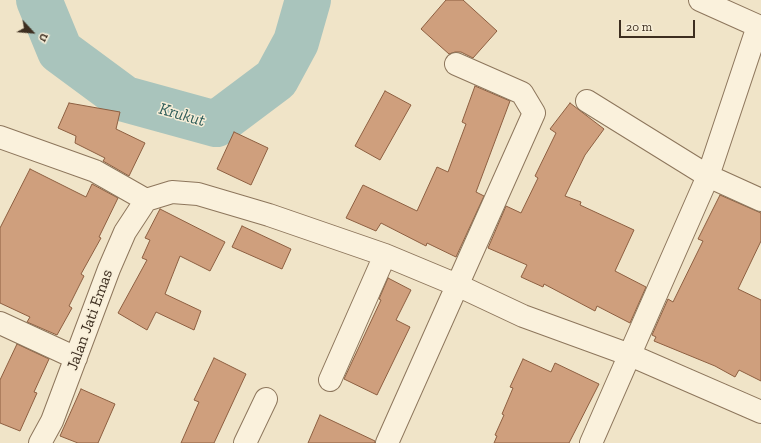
<!DOCTYPE html>
<html>
<head>
<meta charset="utf-8">
<style>
  body { margin:0 }
  #map { position:relative; width:761px; height:443px; overflow:hidden; background:#f0e4c8; font-family:"Zilla Slab",serif }
  canvas { display:block }
  .north { position:absolute; left:12px; top:12px; width:40px; height:40px; -webkit-text-stroke:3px #f7eed8; paint-order:stroke; rotate:116deg; font-size:11px; font-weight:700; line-height:16px; text-align:center; color:#3d2e20 }
  .north::after { content:''; display:block; margin:auto; width:14px; height:18px; background:#3d2e20; clip-path:polygon(50% 0,100% 100%,50% 72%,0 100%) }
  .scale { position:absolute; left:619px; top:20px; width:76px; height:18px; box-sizing:border-box; border:2px solid #3d2e20; border-top:0; padding-left:5px; font-size:12px; line-height:14px; white-space:nowrap; color:#3d2e20; -webkit-text-stroke:3px #f7eed8; paint-order:stroke }
</style>
</head>
<body>
<div id="map">
<canvas width="761" height="443"></canvas>
<div class="north">U</div>
<div class="scale">20 m</div>
</div>
<script>
const ctx = document.querySelector('canvas').getContext('2d');
ctx.lineJoin = 'round';
const poly = rows => new Path2D(rows.map(r => 'M' + r).join(''));
function stroke(path, color, width, dash) { ctx.strokeStyle = color; ctx.lineWidth = width; ctx.lineCap = dash ? 'butt' : 'round'; ctx.setLineDash(dash || []); ctx.stroke(path); }
function fillPath(path, color) { ctx.fillStyle = color; ctx.fill(path, 'evenodd'); }
function drawText(font, color, halo, rows, align = 'center') {
  ctx.font = font + ' "Zilla Slab",serif'; ctx.lineWidth = 3; ctx.setLineDash([]); ctx.textBaseline = 'middle'; ctx.strokeStyle = halo; ctx.fillStyle = color; for (const [text, x, y, turn = 0] of rows) {
    ctx.save(); ctx.translate(x, y); ctx.rotate((+turn || 0) * Math.PI / 180); ctx.textAlign = isNaN(turn) ? turn : align; if (halo) ctx.strokeText(text, 0, 0); ctx.fillText(text, 0, 0); ctx.restore();
  }
}
stroke(poly([
  [39,0,60,51,125,99,216,124,276,79,296,42,308,0]
]), '#a9c4bc', 46);
const building = poly([
  [446,0,463,0,497,31,473,58,461,52,455,52,449,54,421,29,446,0],
  [475,86,510,101,476,192,484,196,456,257,427,243,426,246,381,223,376,231,346,218,363,185,417,211,437,167,448,172,466,124,462,122,475,86],
  [385,91,411,105,380,160,355,146,385,91],
  [69,103,120,112,116,129,145,143,129,176,103,161,105,158,75,143,76,136,58,128,69,103],
  [570,103,604,129,585,155,565,196,581,202,580,205,634,230,615,271,646,287,630,323,597,306,595,311,544,284,543,287,521,277,527,265,488,248,506,206,521,213,538,178,535,176,556,133,550,129,570,103],
  [234,132,268,148,251,185,217,169,234,132],
  [30,169,86,197,92,184,118,198,99,237,101,238,81,274,84,276,69,306,72,308,57,335,27,322,30,317,0,303,0,228,30,169],
  [720,195,761,213,761,241,738,289,761,300,761,381,739,370,735,377,715,366,654,341,656,337,652,335,668,299,673,302,703,241,698,239,720,195],
  [160,209,225,242,210,271,180,256,165,294,201,311,194,330,156,312,147,330,118,313,147,260,142,258,150,240,145,238,160,209],
  [242,226,291,249,282,269,232,247,242,226],
  [388,278,411,290,396,320,410,327,377,395,344,379,381,300,379,299,388,278],
  [17,344,49,359,34,392,37,393,20,431,0,423,0,380,17,344],
  [214,358,246,374,214,443,181,443,199,402,194,400,214,358],
  [523,359,551,372,555,363,599,384,569,443,494,443,497,436,495,435,504,415,502,414,513,388,510,387,523,359],
  [81,389,115,404,98,443,78,443,60,436,81,389],
  [320,415,375,441,375,443,308,443,320,415]
]);
fillPath(building, '#cf9f7d');
stroke(building, '#8d5f41', 1);
const street = poly([
  [587,101,708,176,761,200],
  [0,137,95,171,146,200,172,192,198,194,269,215,385,255,457,285,523,316,630,355,761,412],
  [0,323,76,358],
  [330,380,385,255],
  [40,443,52,421,109,269,125,232,146,200],
  [245,443,266,399],
  [387,443,534,113,522,93,456,64],
  [591,443,708,176,758,26,700,0]
]);
stroke(street, '#8d765c', 24);
stroke(street, '#faf1dc', 22);
drawText('16px', '#3d2e20', '#f7eed8', [
  ["Jalan Jati Emas",90,320,-70]
]);
drawText('italic 17px', '#2f5d5a', '#f7eed8', [
  ["Krukut",182,115,16]
]);
</script>
</body>
</html>
